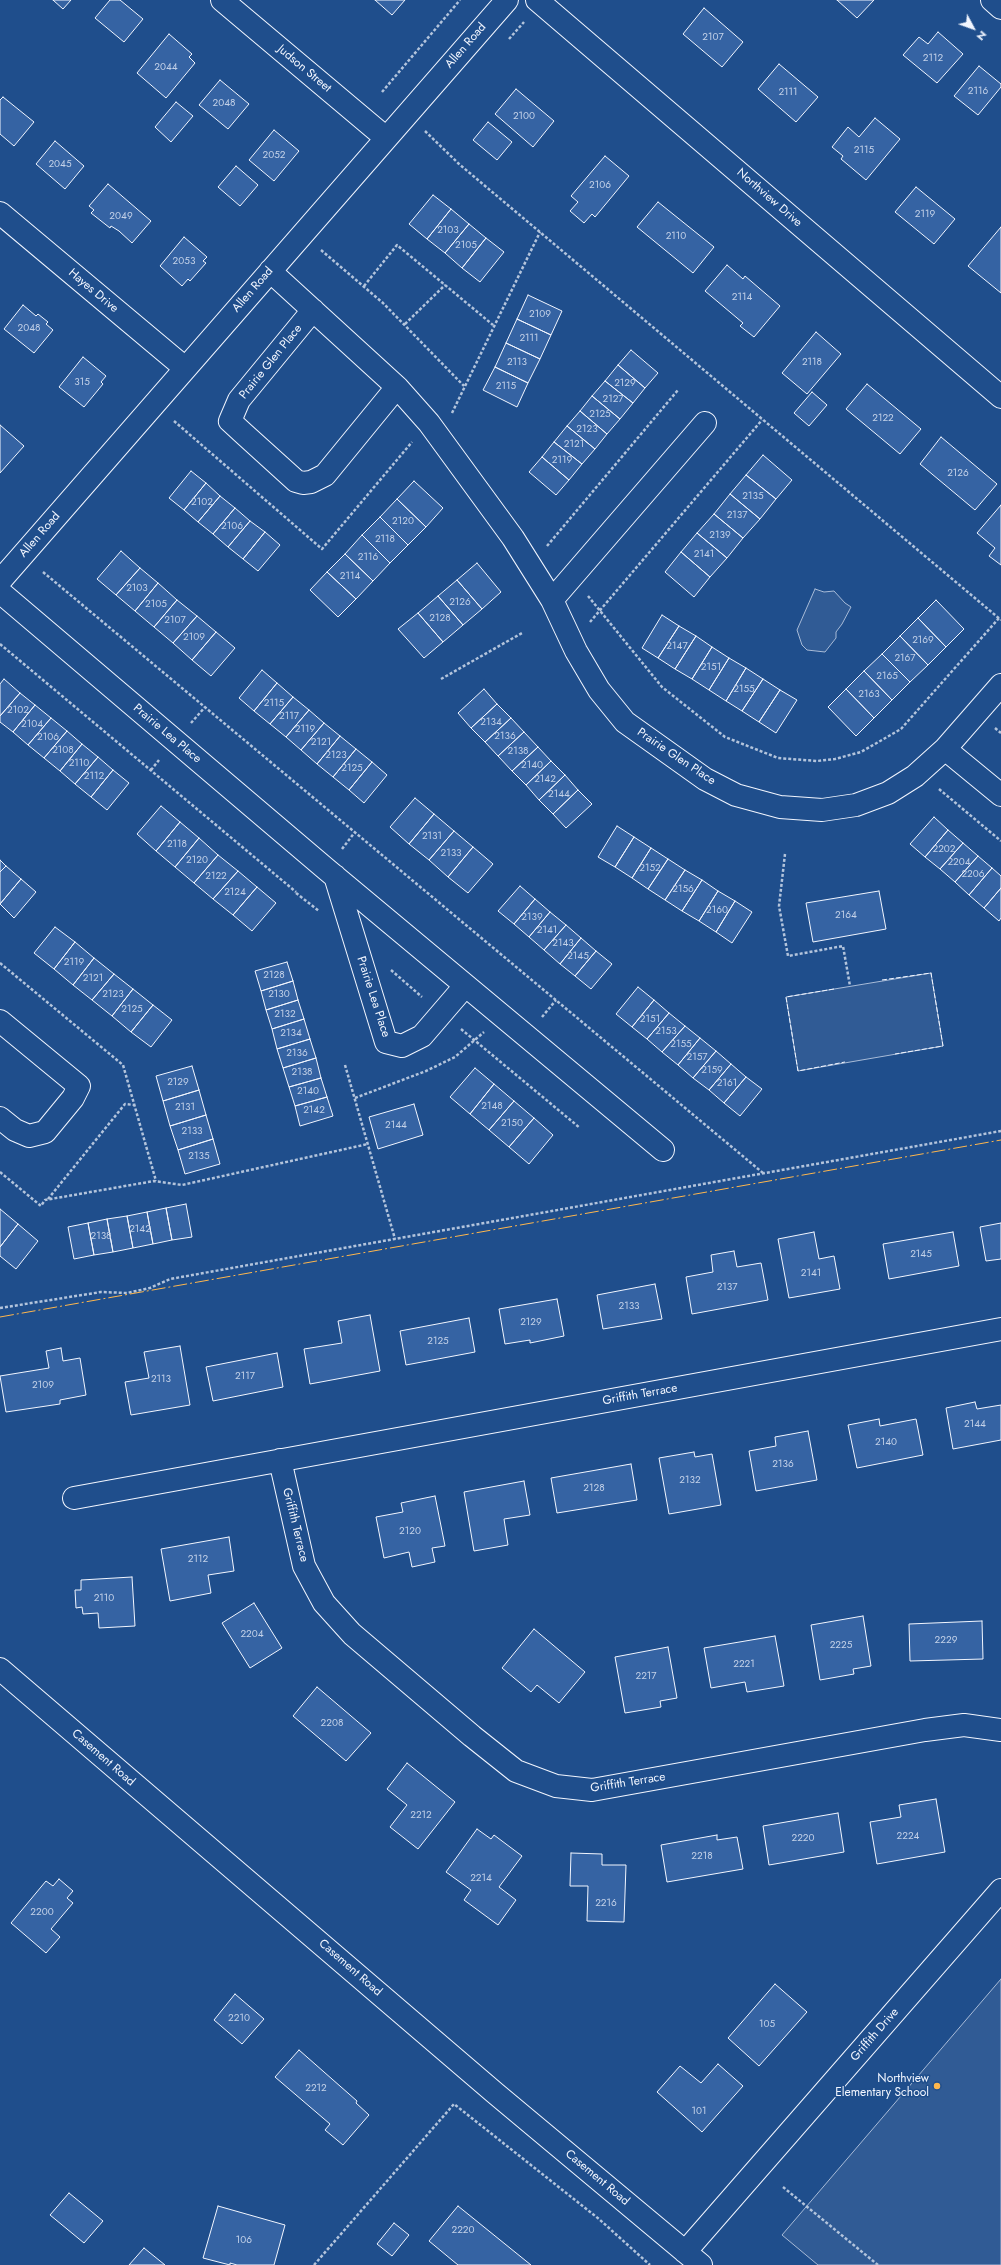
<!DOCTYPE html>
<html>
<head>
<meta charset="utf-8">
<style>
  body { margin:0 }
  #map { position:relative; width:1001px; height:2265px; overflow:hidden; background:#1f4e8c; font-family:Jost,sans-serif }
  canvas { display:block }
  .north { position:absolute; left:953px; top:8px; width:40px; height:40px; -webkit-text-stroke:3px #1f4e8c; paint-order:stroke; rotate:131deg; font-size:11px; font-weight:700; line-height:16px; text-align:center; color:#f2f6ff }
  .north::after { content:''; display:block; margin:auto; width:14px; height:18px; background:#f2f6ff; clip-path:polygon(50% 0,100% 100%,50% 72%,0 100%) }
</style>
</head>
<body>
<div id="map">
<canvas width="1001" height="2265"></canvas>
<div class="north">N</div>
</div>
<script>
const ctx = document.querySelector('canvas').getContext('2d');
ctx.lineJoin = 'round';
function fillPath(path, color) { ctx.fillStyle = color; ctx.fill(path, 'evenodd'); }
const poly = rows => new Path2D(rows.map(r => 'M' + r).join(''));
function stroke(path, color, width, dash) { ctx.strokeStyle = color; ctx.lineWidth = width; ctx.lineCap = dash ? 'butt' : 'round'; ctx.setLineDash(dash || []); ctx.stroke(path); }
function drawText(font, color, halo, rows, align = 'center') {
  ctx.font = font + ' Jost,sans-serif'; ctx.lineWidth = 3; ctx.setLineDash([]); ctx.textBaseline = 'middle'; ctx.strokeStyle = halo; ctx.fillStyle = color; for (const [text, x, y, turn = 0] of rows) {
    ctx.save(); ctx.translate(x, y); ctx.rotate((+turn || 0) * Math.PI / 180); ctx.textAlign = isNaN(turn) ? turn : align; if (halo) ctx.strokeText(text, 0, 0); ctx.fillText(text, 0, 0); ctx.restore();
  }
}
const green = poly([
  [815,589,824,592,834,591,845,603,851,607,842,624,836,632,836,638,825,652,807,650,802,645,797,630,815,589],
  [931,973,943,1046,798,1071,786,997,931,973],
  [1001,1979,1001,2265,818,2265,782,2235,1001,1979]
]);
fillPath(green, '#305b95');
stroke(green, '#a8bbd7', 1);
const building = poly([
  [53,0,71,0,63,9,53,0],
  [110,0,120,0,143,19,124,42,95,18,110,0],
  [375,0,405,0,392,15,375,0],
  [837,0,874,0,857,18,837,0],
  [704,8,743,42,722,67,683,34,704,8],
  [938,32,963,54,937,83,903,55,919,37,928,44,938,32],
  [169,34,192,54,189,57,195,63,166,98,137,73,169,34],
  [779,64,818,97,796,122,758,89,779,64],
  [979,66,1001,84,1001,87,978,115,954,96,979,66],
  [220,80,249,104,228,129,199,105,220,80],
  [516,89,554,121,533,147,495,114,516,89],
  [3,97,34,122,14,146,0,134,0,100,3,97],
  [176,102,193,116,171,142,155,127,176,102],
  [875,118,900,139,866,180,841,159,843,156,832,147,848,127,859,137,875,118],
  [488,122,512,142,497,160,473,140,488,122],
  [274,130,299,151,274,181,249,160,274,130],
  [55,141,84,166,65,189,36,164,55,141],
  [605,156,629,176,595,217,592,214,584,223,570,211,578,202,571,196,605,156],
  [236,166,258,185,240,206,218,187,236,166],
  [108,184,151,221,132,243,119,231,111,226,110,228,91,213,94,210,89,206,108,184],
  [916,187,955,219,934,244,895,212,916,187],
  [433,195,451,209,427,239,409,224,433,195],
  [658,202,714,247,693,273,637,227,658,202],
  [451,209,469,224,445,253,427,239,451,209],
  [469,224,486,238,462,268,445,253,469,224],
  [1001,227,1001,293,968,266,1001,227],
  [184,237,207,257,203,261,206,263,190,281,188,279,182,286,160,266,184,237],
  [486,238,504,252,480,282,462,268,486,238],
  [727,265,743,279,745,276,780,306,754,337,740,326,743,323,705,291,727,265],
  [528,295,562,311,551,335,517,319,528,295],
  [23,305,36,316,38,314,48,322,46,324,53,330,34,353,4,329,23,305],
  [517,319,551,335,540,359,506,343,517,319],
  [816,332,841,354,807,394,782,373,816,332],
  [506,343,540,359,528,383,495,367,506,343],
  [631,350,658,373,645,388,618,365,631,350],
  [83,357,106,376,101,382,103,384,84,407,59,387,83,357],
  [618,365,645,388,633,403,605,381,618,365],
  [495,367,528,383,517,407,483,390,495,367],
  [605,381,633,403,620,419,592,396,605,381],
  [867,384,921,429,900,454,846,409,867,384],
  [812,392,827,405,809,426,794,413,812,392],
  [592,396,620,419,607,434,580,411,592,396],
  [580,411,607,434,595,449,567,426,580,411],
  [0,425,24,446,0,473,0,425],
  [567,426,595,449,582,464,554,442,567,426],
  [941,437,997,484,975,510,920,464,941,437],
  [554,442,582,464,569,480,542,457,554,442],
  [763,455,792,480,776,499,746,475,763,455],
  [542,457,569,480,556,495,529,472,542,457],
  [191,471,206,483,184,510,169,498,191,471],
  [746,475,776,499,760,519,730,494,746,475],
  [414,481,443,508,426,527,397,499,414,481],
  [206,483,220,496,198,522,184,510,206,483],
  [730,494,760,519,743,538,714,514,730,494],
  [220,496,235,508,213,534,198,522,220,496],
  [397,499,426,527,408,545,380,517,397,499],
  [1001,505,1001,565,989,556,995,548,977,533,1001,505],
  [235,508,250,521,228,547,213,534,235,508],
  [714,514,743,538,727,558,697,533,714,514],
  [380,517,408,545,390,563,362,535,380,517],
  [250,521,265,532,243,559,228,547,250,521],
  [265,532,280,545,258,571,243,559,265,532],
  [697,533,727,558,710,577,681,552,697,533],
  [362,535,390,563,373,581,345,554,362,535],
  [121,551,140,568,116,595,97,579,121,551],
  [681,552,710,577,694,597,665,572,681,552],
  [345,554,373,581,356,599,327,572,345,554],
  [477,563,501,592,482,609,457,580,477,563],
  [140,568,158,583,135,611,116,595,140,568],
  [327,572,356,599,338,617,310,590,327,572],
  [457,580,482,609,463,625,438,596,457,580],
  [158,583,177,600,154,627,135,611,158,583],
  [438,596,463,625,443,642,418,613,438,596],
  [177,600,197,616,173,643,154,627,177,600],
  [936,600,964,629,946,647,918,618,936,600],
  [418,613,443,642,424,658,398,629,418,613],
  [662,615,679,626,658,658,642,648,662,615],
  [197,616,216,632,192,660,173,643,197,616],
  [918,618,946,647,928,665,900,636,918,618],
  [679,626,696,636,675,669,658,658,679,626],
  [216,632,235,648,211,676,192,660,216,632],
  [696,636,712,647,692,679,675,669,696,636],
  [900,636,928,665,910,682,882,654,900,636],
  [712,647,729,658,709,690,692,679,712,647],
  [882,654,910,682,892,700,864,671,882,654],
  [729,658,746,668,726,701,709,690,729,658],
  [746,668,763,679,742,711,726,701,746,668],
  [262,670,277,683,254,711,239,698,262,670],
  [864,671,892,700,874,718,846,689,864,671],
  [4,679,20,693,0,716,0,684,4,679],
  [763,679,780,690,759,722,742,711,763,679],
  [277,683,293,697,270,724,254,711,277,683],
  [484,689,497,704,471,728,458,713,484,689],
  [846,689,874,718,856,736,828,707,846,689],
  [780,690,797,700,776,733,759,722,780,690],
  [20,693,35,705,13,732,0,722,0,716,20,693],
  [293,697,309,710,286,737,270,724,293,697],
  [497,704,511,718,485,742,471,728,497,704],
  [35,705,51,718,28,745,13,732,35,705],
  [309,710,324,723,301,750,286,737,309,710],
  [51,718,67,731,44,758,28,745,51,718],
  [511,718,524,732,498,756,485,742,511,718],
  [324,723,340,736,317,764,301,750,324,723],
  [67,731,82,744,60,771,44,758,67,731],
  [524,732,538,747,512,771,498,756,524,732],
  [340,736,356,749,333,777,317,764,340,736],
  [82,744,98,757,75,784,60,771,82,744],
  [538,747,551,761,526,785,512,771,538,747],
  [356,749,372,762,349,790,333,777,356,749],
  [98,757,113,770,91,797,75,784,98,757],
  [551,761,565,775,539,800,526,785,551,761],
  [372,762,387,775,364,803,349,790,372,762],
  [113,770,129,783,107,810,91,797,113,770],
  [565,775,578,790,553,814,539,800,565,775],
  [578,790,592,804,566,828,553,814,578,790],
  [415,798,434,814,409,844,390,827,415,798],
  [161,806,180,822,156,851,137,834,161,806],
  [434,814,454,831,429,860,409,844,434,814],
  [934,817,948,830,925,857,910,844,934,817],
  [180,822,199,838,175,867,156,851,180,822],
  [617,826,634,837,615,867,598,857,617,826],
  [948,830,963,843,940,869,925,857,948,830],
  [454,831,473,847,448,877,429,860,454,831],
  [634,837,651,848,632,878,615,867,634,837],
  [199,838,218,855,194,883,175,867,199,838],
  [963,843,978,856,955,882,940,869,963,843],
  [473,847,493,864,468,893,448,877,473,847],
  [651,848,668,859,648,889,632,878,651,848],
  [218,855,238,871,213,899,194,883,218,855],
  [978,856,992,868,969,895,955,882,978,856],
  [668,859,685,870,665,900,648,889,668,859],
  [0,860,6,866,0,872,0,860],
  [6,866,21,879,0,904,0,872,6,866],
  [992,868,1001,876,1001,888,984,908,969,895,992,868],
  [685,870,702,880,682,911,665,900,685,870],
  [238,871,257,887,233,915,213,899,238,871],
  [21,879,36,892,14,918,0,904,21,879],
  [702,880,718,891,699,921,682,911,702,880],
  [520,886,535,899,514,924,498,911,520,886],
  [257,887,276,903,252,931,233,915,257,887],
  [1001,888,1001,918,999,921,984,908,1001,888],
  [718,891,735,901,716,932,699,921,718,891],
  [879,891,886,929,813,942,806,903,879,891],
  [535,899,550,912,529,937,514,924,535,899],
  [735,901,752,912,732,943,716,932,735,901],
  [550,912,566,925,544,950,529,937,550,912],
  [566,925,581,938,560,964,544,950,566,925],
  [55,927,75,942,54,969,34,953,55,927],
  [581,938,596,951,575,976,560,964,581,938],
  [75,942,94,958,73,985,54,969,75,942],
  [596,951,612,964,591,989,575,976,596,951],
  [94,958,114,974,92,1000,73,985,94,958],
  [287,962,293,981,261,991,255,971,287,962],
  [114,974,133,989,112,1016,92,1000,114,974],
  [293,981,298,1000,266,1010,261,991,293,981],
  [638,987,654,1000,632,1027,616,1014,638,987],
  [133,989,153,1005,131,1032,112,1016,133,989],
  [298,1000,304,1019,272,1029,266,1010,298,1000],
  [654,1000,669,1013,647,1039,632,1027,654,1000],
  [153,1005,172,1020,151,1047,131,1032,153,1005],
  [669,1013,685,1026,662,1052,647,1039,669,1013],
  [304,1019,310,1039,277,1049,272,1029,304,1019],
  [685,1026,700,1038,678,1065,662,1052,685,1026],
  [700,1038,716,1051,693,1078,678,1065,700,1038],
  [310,1039,316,1058,283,1068,277,1049,310,1039],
  [716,1051,731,1064,709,1090,693,1078,716,1051],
  [316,1058,321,1078,289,1087,283,1068,316,1058],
  [731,1064,746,1077,724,1103,709,1090,731,1064],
  [192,1066,199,1090,163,1101,156,1076,192,1066],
  [475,1068,494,1084,470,1114,450,1097,475,1068],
  [746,1077,762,1089,740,1116,724,1103,746,1077],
  [321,1078,327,1097,295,1106,289,1087,321,1078],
  [494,1084,514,1101,489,1130,470,1114,494,1084],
  [199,1090,206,1115,170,1126,163,1101,199,1090],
  [327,1097,333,1116,300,1126,295,1106,327,1097],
  [514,1101,534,1118,509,1147,489,1130,514,1101],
  [414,1104,423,1135,378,1149,369,1117,414,1104],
  [206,1115,213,1139,178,1150,170,1126,206,1115],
  [534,1118,553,1135,529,1164,509,1147,534,1118],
  [213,1139,220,1164,185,1174,178,1150,213,1139],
  [186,1204,192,1237,172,1240,166,1208,186,1204],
  [166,1208,172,1240,153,1244,147,1212,166,1208],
  [0,1209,18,1224,0,1247,0,1209],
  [147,1212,153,1244,133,1248,127,1216,147,1212],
  [127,1216,133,1248,113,1252,107,1219,127,1216],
  [107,1219,113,1252,94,1255,88,1223,107,1219],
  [88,1223,94,1255,74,1259,68,1227,88,1223],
  [1001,1223,1001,1259,986,1261,980,1227,1001,1223],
  [18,1224,38,1241,16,1269,0,1256,0,1247,18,1224],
  [814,1232,819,1259,834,1256,840,1289,789,1298,778,1239,814,1232],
  [953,1232,959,1266,889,1279,883,1244,953,1232],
  [734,1251,737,1267,761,1263,768,1300,692,1314,686,1277,713,1272,711,1255,734,1251],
  [655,1284,662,1319,603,1329,597,1295,655,1284],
  [557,1299,564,1336,530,1343,530,1340,505,1344,499,1309,557,1299],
  [370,1315,380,1371,310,1384,304,1349,342,1343,338,1321,370,1315],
  [469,1318,475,1352,406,1365,400,1331,469,1318],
  [180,1346,190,1405,131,1415,125,1382,149,1378,144,1352,180,1346],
  [61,1348,63,1361,80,1358,86,1395,60,1400,60,1404,6,1412,0,1376,49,1368,46,1351,61,1348],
  [277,1353,283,1387,213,1401,206,1367,277,1353],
  [975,1402,977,1409,1001,1405,1001,1440,953,1449,946,1408,975,1402],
  [879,1419,880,1426,916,1419,923,1455,857,1468,848,1425,879,1419],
  [808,1431,817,1480,756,1491,749,1451,776,1446,775,1437,808,1431],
  [694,1452,695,1457,712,1454,721,1505,669,1514,659,1458,694,1452],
  [631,1464,637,1500,557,1513,551,1478,631,1464],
  [524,1481,530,1515,504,1519,508,1545,474,1551,464,1492,524,1481],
  [435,1496,445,1546,432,1548,435,1562,412,1567,409,1552,384,1558,376,1517,403,1512,401,1503,435,1496],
  [229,1537,234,1571,208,1575,211,1593,170,1601,161,1549,229,1537],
  [132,1577,135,1626,99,1628,98,1613,83,1614,82,1607,76,1608,75,1590,81,1590,81,1580,132,1577],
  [254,1603,282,1648,250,1668,222,1623,254,1603],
  [863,1616,871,1666,853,1669,854,1674,820,1680,811,1625,863,1616],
  [982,1621,983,1659,910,1661,909,1624,982,1621],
  [534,1629,585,1672,559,1703,537,1685,531,1692,502,1668,534,1629],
  [775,1636,784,1686,747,1692,745,1682,711,1688,704,1648,775,1636],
  [668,1647,677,1698,660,1701,661,1707,625,1713,615,1657,668,1647],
  [317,1687,371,1733,346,1761,293,1716,317,1687],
  [407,1763,455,1802,418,1849,390,1827,407,1805,387,1789,407,1763],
  [936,1799,945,1852,877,1864,870,1822,901,1817,899,1805,936,1799],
  [838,1813,844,1852,769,1865,763,1826,838,1813],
  [477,1829,491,1839,494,1835,522,1856,499,1887,516,1900,498,1925,464,1900,471,1890,446,1872,477,1829],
  [717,1835,717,1840,737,1837,743,1869,667,1882,661,1845,717,1835],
  [571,1853,602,1854,602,1865,626,1865,624,1922,587,1921,588,1886,570,1886,571,1853],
  [59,1879,73,1891,67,1898,73,1903,51,1929,60,1937,46,1953,11,1923,46,1881,53,1886,59,1879],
  [775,1984,807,2012,759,2066,728,2038,775,1984],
  [235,1994,264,2019,242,2044,214,2020,235,1994],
  [299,2050,357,2101,356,2103,369,2115,343,2145,325,2130,330,2124,275,2077,299,2050],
  [718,2064,743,2086,702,2132,657,2092,680,2066,701,2083,718,2064],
  [69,2193,103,2221,84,2243,50,2215,69,2193],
  [218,2206,285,2225,274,2265,237,2265,230,2263,230,2265,203,2258,218,2206],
  [458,2206,531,2265,458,2265,429,2241,458,2206],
  [394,2223,409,2235,392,2256,377,2244,394,2223],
  [144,2248,165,2265,129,2265,144,2248]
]);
fillPath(building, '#3563a3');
stroke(building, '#f2f6ff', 1);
const minor = poly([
  [222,0,386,138],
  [537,0,1001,397],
  [992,0,1001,8],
  [0,213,185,368],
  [270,271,397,387,429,423,513,538,552,600,576,651,599,690,625,722,705,779,736,795,780,807,822,810,856,805,888,793,915,776,945,749,1001,685],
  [313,310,239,400,230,421,243,433,296,481,303,483,311,482,325,475,397,387],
  [0,581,507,0],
  [0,592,326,869,663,1150],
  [552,600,705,423],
  [945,749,1001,795],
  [335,876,386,1042,402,1046,422,1036,465,986],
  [0,1021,79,1086,73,1098,45,1132,29,1136,15,1130,0,1118],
  [280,1460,304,1566,324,1603,352,1634,472,1736,516,1771,556,1786,592,1790,925,1730,964,1725,1001,1730],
  [74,1498,1001,1329]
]);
const tertiary = poly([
  [0,1669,495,2093,701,2265],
  [685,2252,1001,1890]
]);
stroke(minor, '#f2f6ff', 24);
stroke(tertiary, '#f2f6ff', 24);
stroke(poly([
  [509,39,524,22],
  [382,92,460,0],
  [425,131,459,164,1001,620],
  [321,250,383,303,464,386],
  [364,286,397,245,493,325],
  [405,324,445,285],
  [452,413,540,232],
  [174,421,322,549,412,442],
  [547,546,678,390],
  [43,572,763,1173],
  [588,596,662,687,725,737,778,758,817,761,835,759,861,752,901,729,999,618],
  [590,622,762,420],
  [0,644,296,892],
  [441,679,522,633],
  [191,723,205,707],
  [995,728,1001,733],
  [151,770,159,760],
  [939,789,1001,841],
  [342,849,355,832],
  [785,854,779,906,788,956,843,946,850,986],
  [296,893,319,911],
  [0,963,123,1065,156,1181],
  [391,970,422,997],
  [542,1017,556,1000],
  [461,1029,580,1128],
  [345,1065,395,1239],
  [355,1098,426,1071,455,1057,484,1032],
  [0,1172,41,1206,45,1200,154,1181,182,1185,368,1144],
  [48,1199,125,1104,134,1105],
  [0,1308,101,1292,127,1293,150,1288,170,1279,1001,1131],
  [783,2187,878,2265],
  [314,2265,454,2104,599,2219,650,2265]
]), '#b3c4dc', 2.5, [3, 2]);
stroke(minor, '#1f4e8c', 22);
stroke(tertiary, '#1f4e8c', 22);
stroke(poly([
  [882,980,931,973,943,1046,895,1054],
  [834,989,786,997,798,1071,845,1062]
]), '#f2f6ff', 1, [5, 2]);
stroke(poly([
  [0,1317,1001,1140]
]), '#ffb74d', 1, [14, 3, 2, 3]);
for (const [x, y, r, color] of [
  [937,2086,4,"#ffb74d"]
]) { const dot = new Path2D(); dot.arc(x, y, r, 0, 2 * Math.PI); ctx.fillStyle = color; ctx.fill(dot); stroke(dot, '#1f4e8c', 1.5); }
drawText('10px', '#c3d1e8', null, [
  ["2107",713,38],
  ["2112",933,59],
  ["2044",166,68],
  ["2116",978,92],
  ["2111",788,93],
  ["2048",224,104],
  ["2100",524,117],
  ["2115",864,151],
  ["2052",274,156],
  ["2045",60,165],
  ["2106",600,186],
  ["2119",925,215],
  ["2049",121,217],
  ["2103",448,231],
  ["2110",676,237],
  ["2105",466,246],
  ["2053",184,262],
  ["2114",742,298],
  ["2109",540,315],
  ["2048",29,329],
  ["2111",529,339],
  ["2113",517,363],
  ["2118",812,363],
  ["315",82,383],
  ["2129",625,384],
  ["2115",506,387],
  ["2127",613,400],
  ["2125",600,415],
  ["2122",883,419],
  ["2123",587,430],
  ["2121",574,445],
  ["2119",562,461],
  ["2126",958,474],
  ["2135",753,497],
  ["2102",202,503],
  ["2137",737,516],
  ["2120",403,522],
  ["2106",232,527],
  ["2139",720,536],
  ["2118",385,540],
  ["2141",704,555],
  ["2116",368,558],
  ["2114",350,577],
  ["2103",137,589],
  ["2126",460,603],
  ["2105",156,605],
  ["2128",440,619],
  ["2107",175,621],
  ["2109",194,638],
  ["2169",923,641],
  ["2147",677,647],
  ["2167",905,659],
  ["2151",711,668],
  ["2165",887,677],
  ["2155",744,690],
  ["2163",869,695],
  ["2115",274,704],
  ["2102",18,711],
  ["2117",289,717],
  ["2134",491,723],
  ["2104",32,725],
  ["2119",305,730],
  ["2136",505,737],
  ["2106",48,738],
  ["2121",321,743],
  ["2108",63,751],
  ["2138",518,752],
  ["2123",336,756],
  ["2110",79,764],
  ["2140",532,766],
  ["2125",352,769],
  ["2112",94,777],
  ["2142",545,780],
  ["2144",559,795],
  ["2131",432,837],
  ["2118",177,845],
  ["2202",944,850],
  ["2133",451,854],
  ["2120",197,861],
  ["2204",959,863],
  ["2152",650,869],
  ["2206",973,875],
  ["2122",216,877],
  ["2156",683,890],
  ["2124",235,893],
  ["2160",717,911],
  ["2164",846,916],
  ["2139",532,918],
  ["2141",547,931],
  ["2143",563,944],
  ["2145",578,957],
  ["2119",74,963],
  ["2128",274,976],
  ["2121",93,979],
  ["2123",113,995],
  ["2130",279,995],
  ["2125",132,1010],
  ["2132",285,1015],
  ["2151",650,1020],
  ["2153",666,1032],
  ["2134",291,1034],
  ["2155",681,1045],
  ["2136",297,1054],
  ["2157",697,1058],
  ["2159",712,1071],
  ["2138",302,1073],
  ["2129",178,1083],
  ["2161",727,1084],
  ["2140",308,1092],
  ["2148",492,1107],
  ["2131",185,1108],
  ["2142",314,1111],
  ["2150",512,1124],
  ["2144",396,1126],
  ["2133",192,1132],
  ["2135",199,1157],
  ["2142",140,1230],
  ["2138",101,1237],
  ["2145",921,1255],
  ["2141",811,1274],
  ["2137",727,1288],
  ["2133",629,1307],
  ["2129",531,1323],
  ["2125",438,1342],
  ["2117",245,1377],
  ["2113",161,1380],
  ["2109",43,1386],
  ["2144",975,1425],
  ["2140",886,1443],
  ["2136",783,1465],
  ["2132",690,1481],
  ["2128",594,1489],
  ["2120",410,1532],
  ["2112",198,1560],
  ["2110",104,1599],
  ["2204",252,1635],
  ["2229",946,1641],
  ["2225",841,1646],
  ["2221",744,1665],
  ["2217",646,1677],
  ["2208",332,1724],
  ["2212",421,1816],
  ["2224",908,1837],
  ["2220",803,1839],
  ["2218",702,1857],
  ["2214",481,1879],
  ["2216",606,1904],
  ["2200",42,1913],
  ["2210",239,2019],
  ["105",767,2025],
  ["2212",316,2089],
  ["101",699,2112],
  ["2220",463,2231],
  ["106",244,2241]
]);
drawText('12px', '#f2f6ff', '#1f4e8c', [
  ["Allen Road",466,46,-49],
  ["Judson Street",304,69,40],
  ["Northview Drive",769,198,41],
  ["Allen Road",253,290,-49],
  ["Hayes Drive",93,291,40],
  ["Prairie Glen Place",271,362,-51],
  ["Allen Road",40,535,-49],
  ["Prairie Lea Place",167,734,40],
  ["Prairie Glen Place",676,757,34],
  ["Prairie Lea Place",373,997,72],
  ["Griffith Terrace",640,1395,-10],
  ["Griffith Terrace",295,1525,76],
  ["Casement Road",103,1758,41],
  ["Griffith Terrace",628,1783,-9],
  ["Casement Road",350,1968,41],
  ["Griffith Drive",875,2035,-49],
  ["Casement Road",597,2178,40]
]);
drawText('12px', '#f2f6ff', '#1f4e8c', [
  ["Northview",929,2079],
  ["Elementary School",929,2093]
], 'right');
</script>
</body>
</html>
